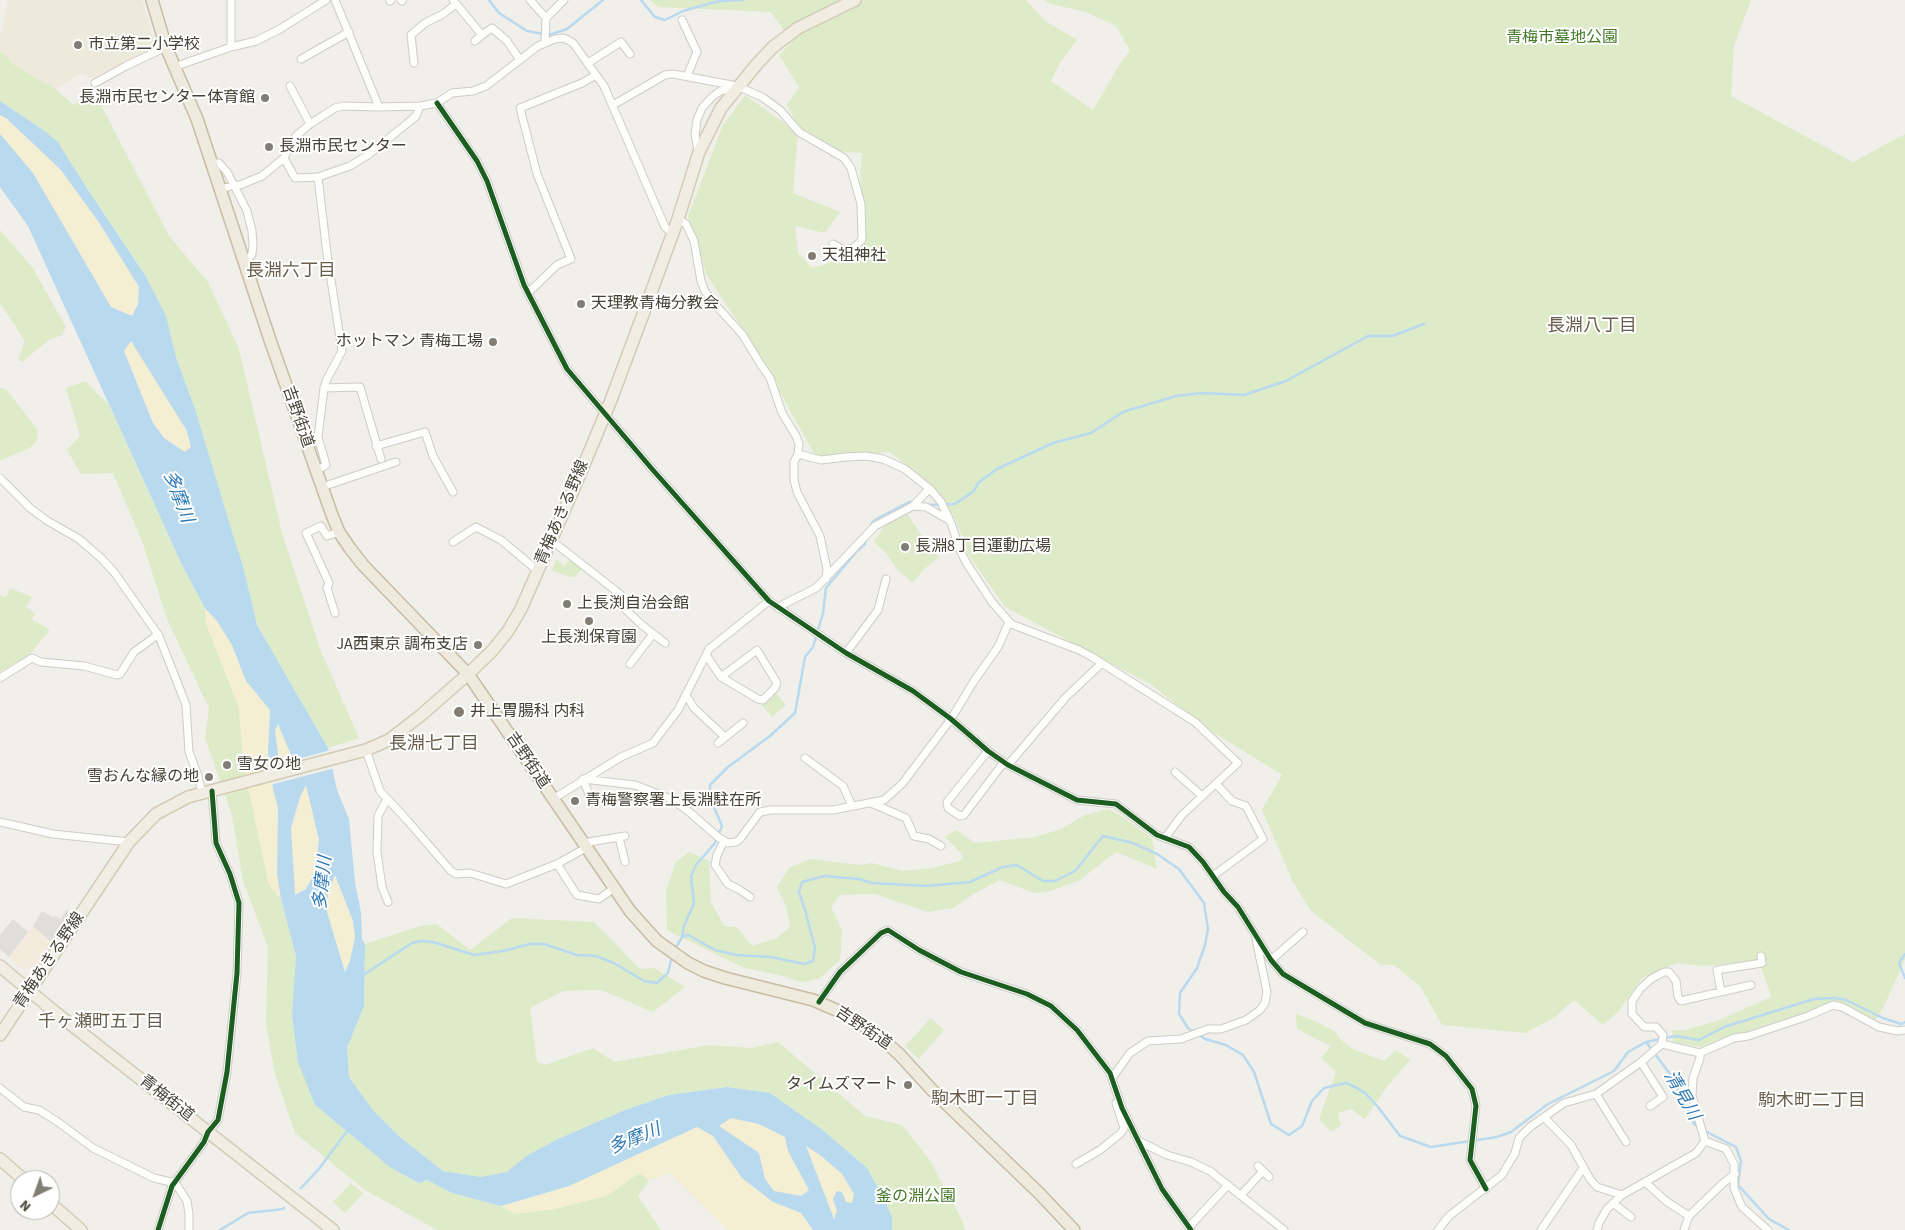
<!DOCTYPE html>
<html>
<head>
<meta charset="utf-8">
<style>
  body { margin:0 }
  #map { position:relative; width:1905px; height:1230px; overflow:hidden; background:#f0efe9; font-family:"Source Sans 3",sans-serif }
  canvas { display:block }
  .north { position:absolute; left:10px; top:1170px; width:50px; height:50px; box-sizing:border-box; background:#fff; border:1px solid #b5b3ae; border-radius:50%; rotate:222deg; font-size:14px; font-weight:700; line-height:20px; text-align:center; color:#474035 }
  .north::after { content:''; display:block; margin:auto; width:18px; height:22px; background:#827d74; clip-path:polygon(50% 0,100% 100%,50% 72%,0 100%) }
</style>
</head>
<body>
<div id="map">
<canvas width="1905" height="1230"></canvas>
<div class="north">N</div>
</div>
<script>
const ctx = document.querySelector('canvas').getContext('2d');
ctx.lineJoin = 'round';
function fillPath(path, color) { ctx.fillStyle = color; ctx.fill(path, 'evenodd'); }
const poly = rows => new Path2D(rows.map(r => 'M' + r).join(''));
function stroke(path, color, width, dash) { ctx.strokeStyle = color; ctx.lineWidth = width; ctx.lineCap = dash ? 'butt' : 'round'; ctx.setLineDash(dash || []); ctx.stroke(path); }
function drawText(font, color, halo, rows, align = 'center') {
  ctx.font = font + ' "Source Sans 3","Noto Sans JP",sans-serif'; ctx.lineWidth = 4; ctx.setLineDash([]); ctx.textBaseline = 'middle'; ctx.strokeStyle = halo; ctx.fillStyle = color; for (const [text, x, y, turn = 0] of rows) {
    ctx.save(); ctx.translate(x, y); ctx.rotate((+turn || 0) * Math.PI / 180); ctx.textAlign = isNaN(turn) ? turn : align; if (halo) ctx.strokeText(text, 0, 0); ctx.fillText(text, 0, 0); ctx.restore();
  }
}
fillPath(poly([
  [33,926,51,942,34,967,22,969,9,957]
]), '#f3ebdc');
fillPath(poly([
  [8,0,142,0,156,47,91,78,82,73,55,89,11,63,7,56,0,52,0,37]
]), '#eeeadb');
fillPath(poly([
  [649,0,1026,0,1044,20,1077,40,1060,63,1051,81,1093,110,1121,62,1130,51,1116,26,1086,12,1051,4,1044,0,1751,0,1734,46,1731,96,1853,162,1905,134,1905,959,1884,1006,1875,1020,1835,1001,1803,1014,1701,1047,1673,1042,1672,1030,1684,1030,1717,1021,1771,997,1759,960,1703,966,1677,963,1642,978,1618,1012,1603,1025,1574,1000,1555,1017,1525,1033,1442,1025,1420,986,1394,965,1381,965,1311,911,1293,882,1262,810,1282,775,1211,731,1150,684,1005,607,968,554,956,520,933,487,890,452,816,457,756,349,706,274,696,237,688,217,722,127,745,95,798,133,793,193,840,212,825,233,795,226,798,253,812,268,832,262,863,244,865,222,860,177,862,153,844,152,804,139,787,105,799,87,779,55,792,42,771,12,659,7],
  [0,52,7,56,11,63,55,89,74,105,92,88,169,236,208,282,239,349,282,533,320,649,359,738,328,748,257,625,243,566,233,535,196,412,176,357,171,334,145,275,103,212,39,127,0,101],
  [0,230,32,267,66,327,62,335,49,340,22,362,18,359,25,341,0,303],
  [86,381,100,397,108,403,182,565,205,608,206,623,239,708,243,763,269,885,281,899,296,956,292,1015,315,1105,391,1168,419,1183,427,1180,452,1193,501,1206,516,1214,607,1196,639,1173,649,1180,638,1196,661,1230,437,1230,365,1190,295,1133,275,1074,266,1023,268,947,243,881,232,815,205,738,209,708,167,619,143,544,113,473,81,474,67,450,80,436,66,388],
  [0,388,6,389,36,428,38,436,33,446,29,448,0,461],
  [907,513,926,542,939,557,923,570,913,583,897,569,886,553,874,542,886,523],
  [556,559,565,566,570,559,582,569,575,577,567,576,552,570],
  [10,588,32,597,26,607,35,613,32,620,48,628,49,631,29,655,0,672,0,595,6,597],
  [775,692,786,705,772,717,761,704],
  [1108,809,1120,815,1152,838,1157,869,1116,852,1080,880,1051,891,1034,893,1000,880,975,893,953,908,928,912,875,894,839,895,831,907,842,930,840,960,820,978,806,982,793,980,784,976,744,968,667,930,666,891,676,862,689,852,709,861,711,902,724,926,737,927,752,946,777,938,790,927,786,906,777,887,789,868,810,859,859,865,872,863,902,871,933,868,963,860,962,854,945,837,956,830,975,843,1036,837,1061,829,1085,815],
  [512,918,594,922,640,969,654,968,685,987,653,1012,601,990,563,991,530,1008,537,1062,545,1065,593,1048,614,1062,709,1045,752,1048,778,1042,865,1116,902,1125,929,1159,963,1222,965,1230,892,1230,892,1217,885,1201,867,1168,824,1131,770,1093,727,1087,669,1095,625,1110,558,1139,529,1155,507,1172,481,1177,443,1171,401,1138,372,1109,349,1077,347,1048,364,1006,365,944,420,926,437,924,470,950],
  [1296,1014,1315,1021,1336,1032,1340,1039,1353,1049,1384,1061,1396,1050,1410,1060,1386,1088,1365,1119,1351,1109,1338,1113,1341,1125,1331,1132,1319,1119,1336,1072,1321,1058,1331,1046,1297,1029],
  [931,1018,944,1030,919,1059,905,1046],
  [351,1183,363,1193,345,1213,333,1202]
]), '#ddebc9');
fillPath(poly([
  [0,115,6,118,61,170,100,224,139,287,138,304,132,316,111,307,33,173,0,134],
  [131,340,187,431,191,447,185,452,164,438,153,423,124,351],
  [205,608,217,621,232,645,246,681,270,710,268,752,273,789,278,808,277,874,281,899,269,885,243,763,239,708,206,623],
  [278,724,291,755,280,768,275,730],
  [306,784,319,840,315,872,306,889,294,896,291,828,300,797],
  [335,875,353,921,355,937,350,961,345,972,327,912,328,893],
  [731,1118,759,1124,785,1137,788,1151,809,1190,801,1196,774,1191,765,1179,759,1153,718,1125],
  [697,1127,713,1136,742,1178,773,1202,801,1213,813,1230,728,1230,670,1173,649,1180,639,1173,607,1196,556,1209,516,1214,501,1206,569,1186],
  [805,1145,820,1155,842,1174,854,1194,852,1203,846,1203,842,1192,833,1199,837,1211,834,1219]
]), '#f4eed3');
fillPath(poly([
  [66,910,71,912,51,942,33,926,42,911,53,917,55,916,61,919],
  [13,919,28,932,9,957,0,949,0,935]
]), '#dfdeda');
fillPath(poly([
  [0,101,39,127,57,141,88,190,145,275,166,316,176,357,196,412,233,535,243,566,257,625,328,748,337,790,349,819,355,883,361,912,362,939,365,944,364,1006,347,1048,349,1077,372,1109,401,1138,443,1171,481,1177,507,1172,528,1155,558,1139,625,1110,669,1095,727,1087,770,1093,824,1131,867,1168,885,1201,892,1217,892,1230,813,1230,801,1213,773,1202,742,1178,713,1136,697,1127,569,1186,501,1206,452,1193,427,1180,419,1183,391,1168,315,1105,298,1062,292,1015,296,956,281,899,277,874,278,808,273,789,268,752,270,710,246,681,232,645,217,621,205,608,182,565,28,226,0,187,0,134,33,173,111,307,132,316,138,304,139,287,100,224,61,170,6,118,0,115],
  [131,341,187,431,191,447,185,452,164,438,153,423,124,351],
  [278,724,291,755,280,768,275,730],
  [306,785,319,840,315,872,306,889,295,895,291,828,300,797],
  [335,875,353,921,355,937,350,961,345,972,327,912,328,893],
  [731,1118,759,1124,785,1137,788,1151,809,1190,801,1196,774,1191,765,1179,759,1153,719,1126],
  [806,1146,820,1155,842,1174,854,1194,852,1203,846,1202,842,1192,837,1191,833,1199,837,1211,834,1219]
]), '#b9d9ef');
fillPath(poly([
  [331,750,335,768,270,785,268,767]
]), '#f0efe9');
stroke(poly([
  [489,0,499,13,527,31,549,35,567,29,603,0],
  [641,0,655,17,665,20,683,11,719,1,743,0],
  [928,505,955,504,974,491,978,483,997,469,1053,443,1091,433,1123,412,1176,396,1202,393,1244,395,1286,381,1368,336,1392,336,1424,324],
  [871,527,872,522,880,517,909,502,913,502],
  [682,937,684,926,694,903,691,877,696,865,715,843,722,826,710,798,710,785,728,767,770,736,795,713,805,657,813,647,823,613,826,588,857,551,865,544,867,537],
  [675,949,682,937,688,935,715,950,737,955,771,957,804,964,813,961,815,948,805,910,799,892,802,882,824,876,859,879,872,883,927,886,970,882,1003,867,1017,865,1043,881,1055,881,1075,871,1103,836,1133,843,1157,854,1179,869,1204,903,1208,929,1205,945,1197,968,1180,993,1179,1014,1188,1028,1205,1039,1226,1045,1243,1055,1254,1072,1271,1124,1289,1135,1302,1126,1312,1101,1324,1088,1346,1083,1357,1088,1366,1094,1378,1107,1400,1136,1431,1147,1497,1137,1511,1132,1548,1104,1614,1071,1628,1052,1646,1042,1675,1036,1699,1040,1724,1027,1814,999,1835,998,1846,1000,1883,1018,1901,1024,1905,1022],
  [1905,954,1899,963,1905,978],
  [363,975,412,943,421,941,433,942,474,955,503,951,530,944,544,944,577,955,596,956,614,963,644,981,657,983,668,973,672,956],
  [1646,1042,1673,1078,1694,1124,1698,1127],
  [1703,1130,1736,1147,1741,1161,1738,1185,1769,1219,1789,1230],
  [301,1188,319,1169,347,1131],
  [220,1230,248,1213,283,1209,284,1208]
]), '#b9d9ef', 2.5);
const minor = poly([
  [231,0,231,47],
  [335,0,379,107],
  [401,0,402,1],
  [453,0,482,35,492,28,507,41,520,60],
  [530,0,546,18,545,43],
  [390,1,391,0],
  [546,18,564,0],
  [682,20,697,52,687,76],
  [475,41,482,35],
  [301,59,349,32],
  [414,63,411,35,425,23,443,14,456,4],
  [588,63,621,42,630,54],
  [174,67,231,47,256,41,280,29,326,0],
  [95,83,126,66,166,47],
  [290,86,310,124],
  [437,103,477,161,487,181,524,285,567,369,652,469,769,601,846,653,913,691,951,719,988,751,1008,765,1077,800,1116,804,1157,835,1189,847,1203,862,1224,892,1238,907,1271,960,1283,974,1365,1023,1430,1044,1446,1056,1472,1089,1476,1106,1470,1160,1486,1189],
  [613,105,665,75,673,74,737,86,762,97,780,110,799,132,844,158,851,168,861,204,862,240,853,248,845,251,833,244],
  [698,151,695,134,697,120,702,108,712,97,720,91,735,87],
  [284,158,295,178,318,177,350,166,368,155,409,122,416,116,420,106,437,103,452,93,473,91,486,86,538,46,555,39,564,38,573,43,604,86,665,227,672,233],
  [212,163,219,163,227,172,247,211,252,231,253,245,252,254,249,258,243,260],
  [221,189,234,185,240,185,262,176,284,158,290,145,296,136,310,124,335,108,343,106,379,107,420,106],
  [678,219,686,224,694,241,701,281,705,291,710,299,742,334,761,365,770,378,782,413,796,436,799,444,798,454,794,462,794,480,797,492,820,536,827,569,826,579],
  [528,293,557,265,571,259,537,174,520,108,582,83,596,75],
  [324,388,360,387,381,459],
  [376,446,425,432,433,456,453,492],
  [798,454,821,460,845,457,866,456,883,459,905,469,931,490,941,502,951,523,960,550,967,564,992,602,1011,624,1079,650,1092,657,1195,722,1238,763,1182,815,1165,838],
  [316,471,326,465,318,437,324,388,326,381,342,351,327,254,318,177],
  [0,478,30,508,46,520,79,539,101,558,114,572,159,636,186,705,189,752,198,776,202,793],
  [322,487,396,462],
  [913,506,926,507,949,520],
  [551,540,620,594,626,610,642,625,665,643],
  [453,542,476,527,501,540,538,571],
  [779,609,782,605,816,588,875,526,913,506,929,489],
  [335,613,327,588,329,583,306,533,321,526,327,536,339,532],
  [846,653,878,610,886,579],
  [706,655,721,677,758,699,763,700,775,688,777,683,757,650,721,677],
  [630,664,653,634],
  [0,678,32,658,41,662,84,666,117,675,120,674,134,652,156,636,157,633],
  [686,695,694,708,725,737],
  [718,743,743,723],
  [366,750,380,791,407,820,451,871,456,874,470,873,506,884,557,864,586,848],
  [988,751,947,802,948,808,960,816,964,815,1004,762],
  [805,758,843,786,852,806],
  [1008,765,1066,697,1101,664],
  [1175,772,1202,796],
  [387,799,378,816,377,852,382,887,388,902],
  [553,799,621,757,653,743,678,710,709,649,769,601],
  [592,802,583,779,635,785,671,799,687,810,718,837,728,843,736,842,740,839,760,812,771,810,833,810,884,800,902,784,951,719,974,681,998,647,1009,622],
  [871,803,906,818,914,836,929,839,941,846],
  [0,822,53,834,129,842],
  [619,837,625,862],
  [724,841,717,855,715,865,728,884,740,890,750,897],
  [583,843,625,836],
  [557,864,577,895,599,899,614,888],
  [1213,876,1263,839,1246,806,1232,801,1216,784],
  [1271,960,1303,932],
  [1721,992,1717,970,1762,963,1761,956],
  [819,1002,840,972,881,933,888,930,919,950,961,972,1027,994,1051,1006,1077,1030,1110,1073,1122,1108,1162,1189,1191,1230],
  [1662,1044,1663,1035,1656,1027,1644,1027,1632,1014,1632,1001,1640,989,1651,979,1664,972,1669,972,1676,981,1678,997,1681,1001,1751,985],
  [1700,1053,1734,1038,1748,1036,1808,1016,1833,1005,1842,1007,1879,1027,1898,1031,1905,1030],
  [1641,1062,1663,1097,1650,1106],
  [1112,1078,1130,1053,1148,1041,1181,1039,1208,1029,1221,1029,1246,1020,1260,1010,1265,1003,1267,992,1256,939],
  [0,1088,24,1107,39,1110,58,1122,93,1148,154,1178,171,1182,174,1181,187,1201,189,1214,189,1230],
  [1596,1094,1626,1142],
  [1544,1117,1571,1145,1590,1179,1597,1187,1622,1195],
  [1139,1141,1167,1155,1191,1162,1210,1171,1284,1230],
  [1705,1141,1726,1149,1734,1164,1734,1188,1742,1207,1768,1230],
  [1076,1164,1100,1150,1121,1133,1124,1128,1116,1103],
  [1258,1166,1269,1177],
  [1645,1182,1666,1201,1689,1216],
  [1241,1195,1263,1171],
  [1613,1203,1631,1217],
  [1189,1227,1228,1185],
  [158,1230,172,1186,204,1142,208,1132,218,1120,227,1072,237,973,239,903,230,874,216,843,212,791],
  [1438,1230,1449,1216,1502,1175,1515,1153,1519,1138,1530,1127,1564,1103,1596,1094,1641,1062,1662,1044,1700,1053,1700,1058,1693,1078,1692,1096,1705,1141,1696,1153,1622,1195,1607,1209,1599,1223,1597,1230],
  [1541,1230,1583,1168],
  [1684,1230,1689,1216,1722,1184,1735,1174]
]);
const primary = poly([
  [0,966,50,1008,333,1230],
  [0,1035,129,842,156,814,188,797,366,750,389,740,420,716,468,674,493,650,508,631,521,609,578,479,611,400,645,309,678,219,699,152,721,108,757,64,773,47,798,28,855,0],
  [0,1159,24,1180],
  [50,1203,81,1230]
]);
const trunk = poly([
  [152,0,166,47,197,119,270,340,332,515,339,532,349,547,363,565,468,674,630,911,657,941,688,963,704,971,725,978,813,1000,843,1013,874,1032,899,1054,932,1090,1039,1193,1074,1230]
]);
stroke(minor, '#ceccc7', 9);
stroke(primary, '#d2cbb6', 14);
stroke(trunk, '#c8bca4', 14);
stroke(minor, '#fdfdfc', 7);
stroke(primary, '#f1ede3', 11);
stroke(trunk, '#eeeade', 11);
stroke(poly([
  [437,103,477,161,487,181,524,285,567,369,652,469,769,601,846,653,913,691,951,719,988,751,1008,765,1077,800,1116,804,1157,835,1189,847,1203,862,1224,892,1238,907,1271,960,1283,974,1365,1023,1430,1044,1446,1056,1472,1089,1476,1106,1470,1160,1486,1189],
  [819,1002,840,972,881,933,888,930,919,950,961,972,1027,994,1051,1006,1077,1030,1110,1073,1122,1108,1162,1189,1191,1230],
  [158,1230,172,1186,204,1142,208,1132,218,1120,227,1072,237,973,239,903,230,874,216,843,212,791]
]), '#1b5e20', 5);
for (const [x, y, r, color] of [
  [78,45,5,"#827d74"],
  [265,98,5,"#827d74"],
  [269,147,5,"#827d74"],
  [812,256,5,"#827d74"],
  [581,304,5,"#827d74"],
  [493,342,5,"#827d74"],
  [905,547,5,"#827d74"],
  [567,604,5,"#827d74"],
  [589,621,5,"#827d74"],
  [478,645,5,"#827d74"],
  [459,712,6,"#827d74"],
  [227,765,5,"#827d74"],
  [209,777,5,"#827d74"],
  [575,801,5,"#827d74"],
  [908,1085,5,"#827d74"]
]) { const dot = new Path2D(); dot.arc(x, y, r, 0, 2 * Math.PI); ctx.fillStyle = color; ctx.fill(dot); stroke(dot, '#fff', 2); }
drawText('16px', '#457928', '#fff', [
  ["青梅市墓地公園",1562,38],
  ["釜の淵公園",916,1197]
]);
drawText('16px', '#474035', '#fff', [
  ["市立第二小学校",88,45],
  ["長淵市民センター体育館",255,98,"right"],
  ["長淵市民センター",279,147],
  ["天祖神社",822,256],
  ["天理教青梅分教会",591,304],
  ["ホットマン 青梅工場",483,342,"right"],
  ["長淵8丁目運動広場",915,547],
  ["上長渕自治会館",577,604],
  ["上長渕保育園",589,638,"center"],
  ["JA西東京 調布支店",468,645,"right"],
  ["井上胃腸科 内科",470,712],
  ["雪女の地",237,765],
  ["雪おんな縁の地",199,777,"right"],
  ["青梅警察署上長淵駐在所",585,801],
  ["タイムズマート",898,1085,"right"]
], 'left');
drawText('16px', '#474035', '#fff', [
  ["吉野街道",297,417,71],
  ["青梅あきる野線",563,513,-67],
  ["吉野街道",527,761,56],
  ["青梅あきる野線",50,961,-56],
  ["吉野街道",863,1029,34],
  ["青梅街道",166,1099,38]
]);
drawText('18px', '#695e4c', '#fff', [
  ["長淵六丁目",291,272],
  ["長淵八丁目",1592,327],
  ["長淵七丁目",434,745],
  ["千ヶ瀬町五丁目",101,1023],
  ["駒木町一丁目",985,1100],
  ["駒木町二丁目",1812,1102]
]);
drawText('italic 18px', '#2d79b4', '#fff', [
  ["多摩川",177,497,69],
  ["多摩川",324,883,-84],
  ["清見川",1681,1096,60],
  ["多摩川",635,1140,-22]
]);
</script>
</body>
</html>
